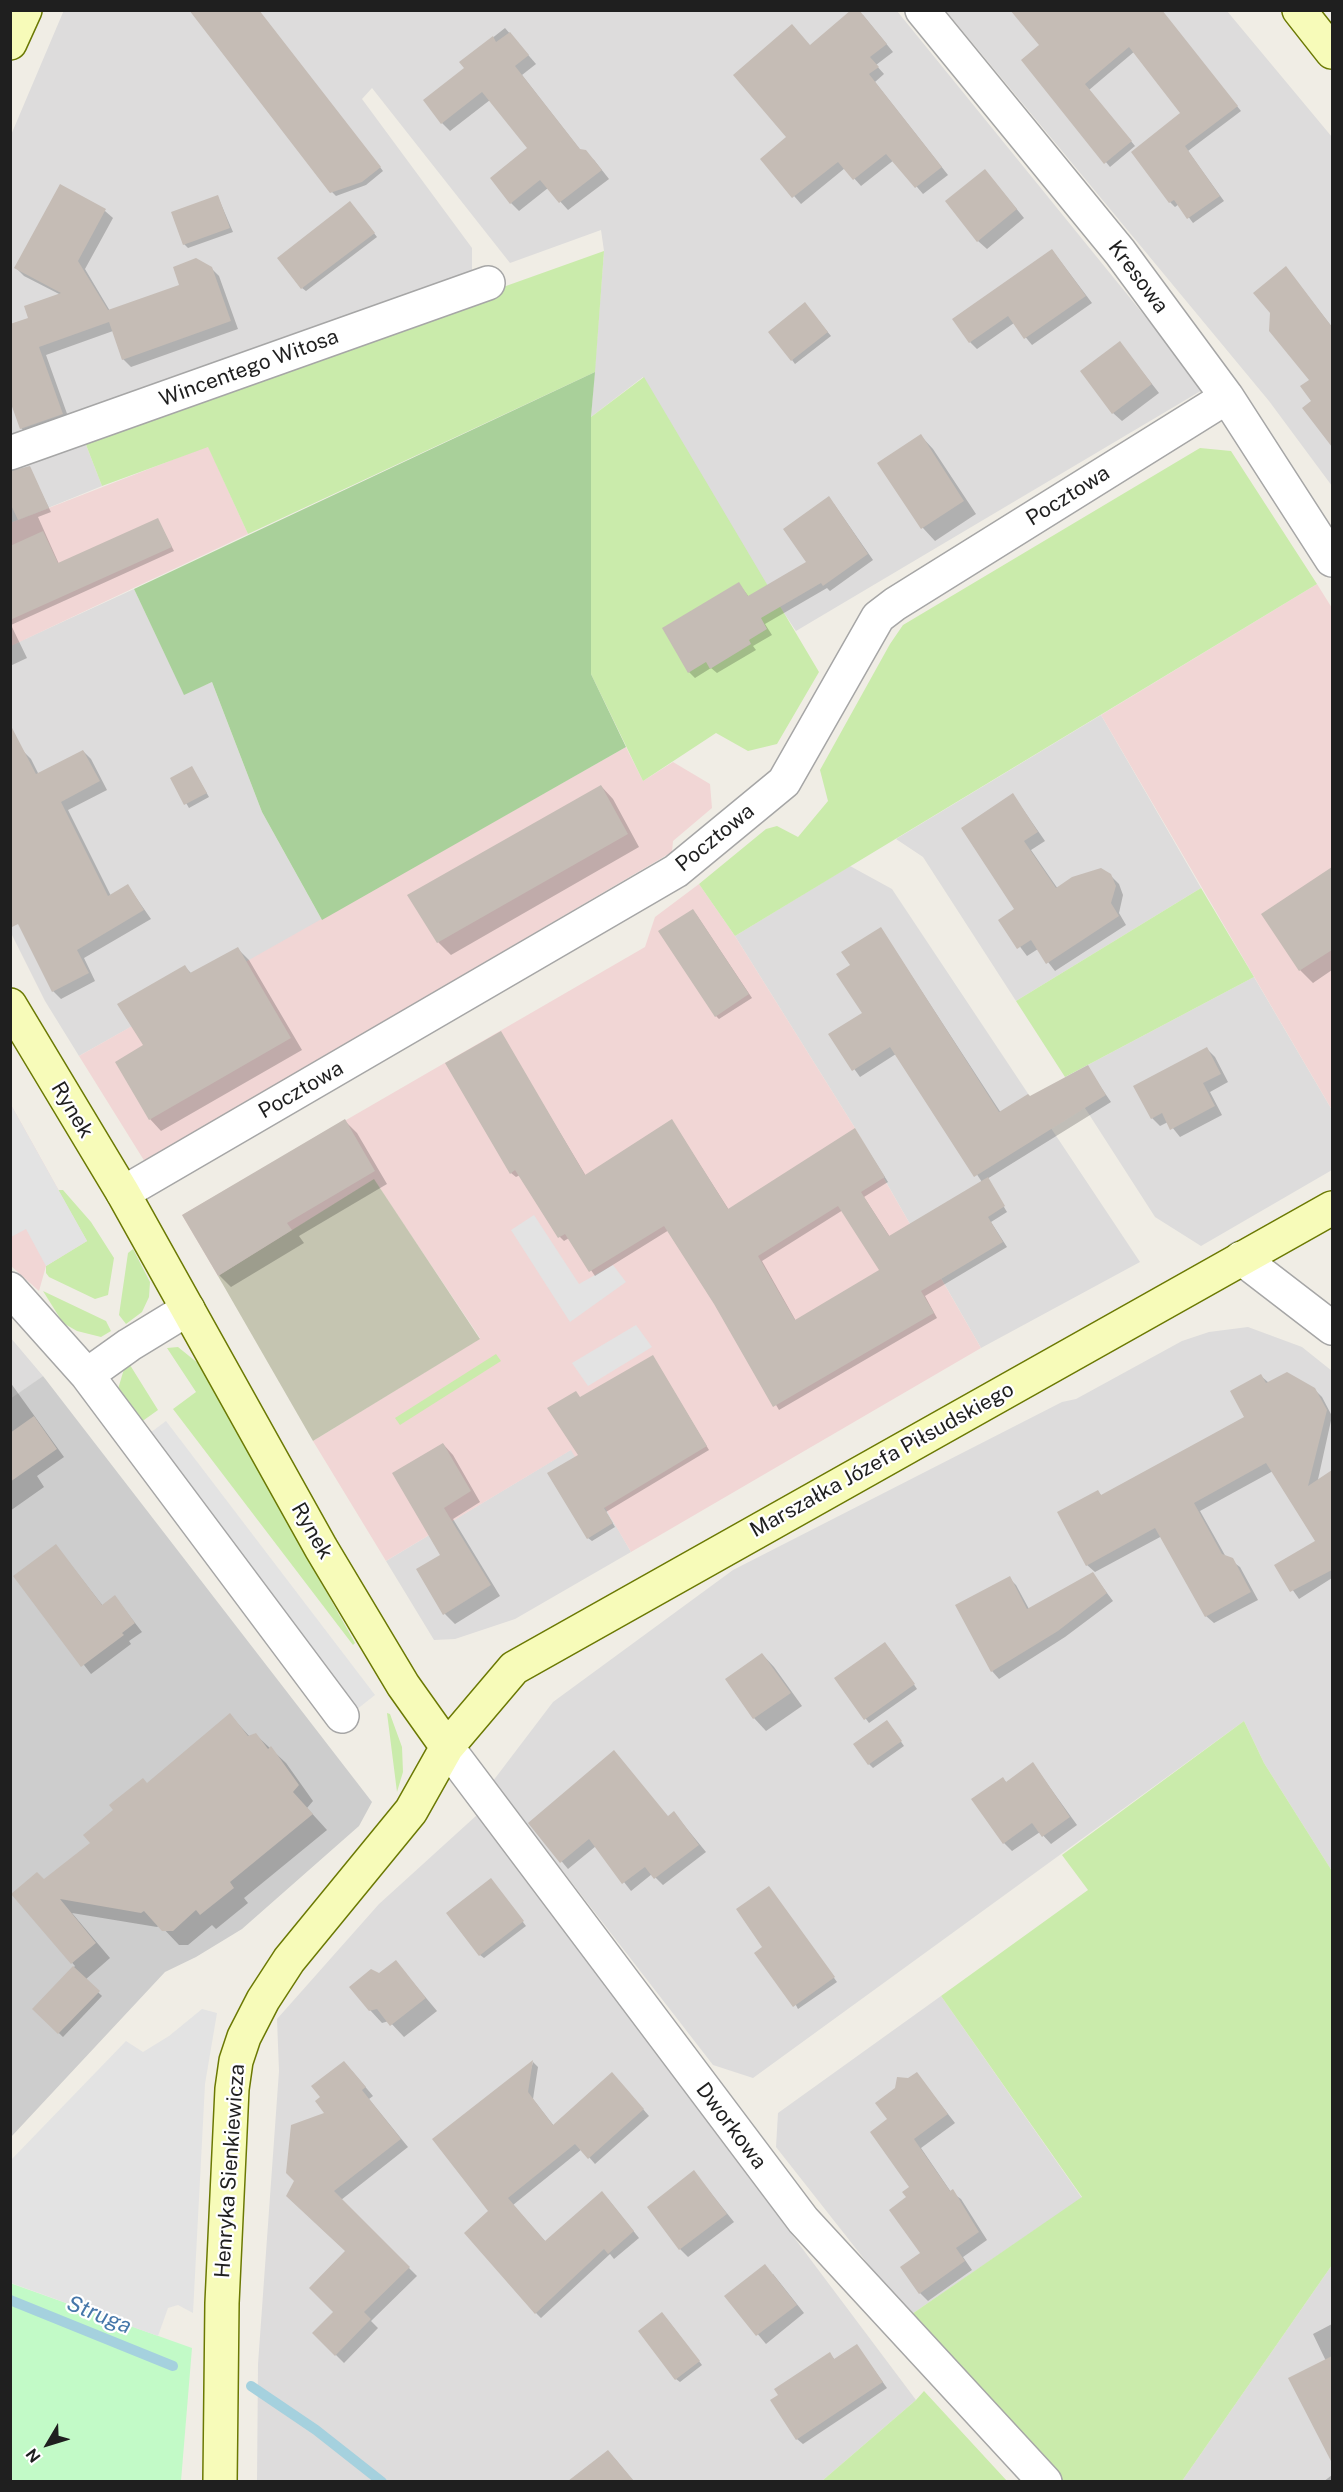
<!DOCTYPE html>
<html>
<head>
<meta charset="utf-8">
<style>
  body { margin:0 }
  #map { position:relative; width:1343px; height:2492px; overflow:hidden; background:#f0ede5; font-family:"Public Sans",sans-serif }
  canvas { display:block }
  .frame { position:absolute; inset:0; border:12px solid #1f1f1f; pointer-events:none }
  .north { position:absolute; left:18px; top:2414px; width:60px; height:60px; -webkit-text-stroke:4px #fff; paint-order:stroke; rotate:232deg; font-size:16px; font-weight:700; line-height:24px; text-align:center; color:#1f1f1f }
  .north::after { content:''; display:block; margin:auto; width:21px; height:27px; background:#1f1f1f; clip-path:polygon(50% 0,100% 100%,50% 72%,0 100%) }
</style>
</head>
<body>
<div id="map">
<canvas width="1343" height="2492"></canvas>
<div class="frame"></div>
<div class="north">N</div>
</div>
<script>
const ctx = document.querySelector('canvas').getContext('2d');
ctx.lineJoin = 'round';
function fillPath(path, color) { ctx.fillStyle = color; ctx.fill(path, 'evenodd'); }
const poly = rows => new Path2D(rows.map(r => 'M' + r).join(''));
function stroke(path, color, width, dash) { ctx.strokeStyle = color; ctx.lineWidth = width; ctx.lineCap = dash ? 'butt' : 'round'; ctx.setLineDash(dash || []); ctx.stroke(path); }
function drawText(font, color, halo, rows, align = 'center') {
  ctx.font = font + ' "Public Sans",sans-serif'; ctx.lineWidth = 4.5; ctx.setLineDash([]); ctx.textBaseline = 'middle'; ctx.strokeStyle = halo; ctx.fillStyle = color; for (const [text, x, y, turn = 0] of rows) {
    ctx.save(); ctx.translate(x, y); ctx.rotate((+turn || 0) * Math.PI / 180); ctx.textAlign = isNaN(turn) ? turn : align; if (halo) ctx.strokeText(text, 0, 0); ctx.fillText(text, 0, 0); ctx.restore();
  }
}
fillPath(poly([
  [64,10,897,11,1204,389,796,631,766,586,643,377,591,417,604,251,601,230,510,263,372,88,362,99,472,248,472,276,11,439,11,135],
  [946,11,1227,11,1332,137,1332,486,1269,401],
  [83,437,102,486,11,523,11,465],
  [134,589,184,694,212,682,262,812,322,920,79,1056,45,1001,11,933,10,646],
  [1101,715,1201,888,1016,1001,923,857,896,839],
  [850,866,892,889,1140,1262,981,1348,855,1128,735,936],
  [1254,977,1332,1110,1332,1170,1201,1246,1155,1217,1065,1077],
  [1248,1327,1302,1347,1332,1371,1332,1871,1264,1763,1244,1721,753,2078,713,2065,493,1781,553,1702,733,1570,1062,1402,1076,1399,1182,1341,1209,1332],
  [10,1337,43,1376,11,1399,10,1399],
  [572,1449,631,1552,515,1619,455,1639,434,1640,386,1561],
  [477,1815,916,2400,822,2481,257,2482,258,2364,279,2071,277,2019,379,1904],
  [941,1996,1082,2198,909,2316,776,2147,778,2113],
  [1332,2265,1332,2481,1182,2481]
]), '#dddcdc');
fillPath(poly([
  [208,446,248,534,11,646,10,523],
  [1317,584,1332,608,1332,1110,1101,715],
  [626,747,643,781,673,762,710,784,712,808,673,841,672,852,145,1162,79,1056],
  [699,884,735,936,855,1128,981,1348,631,1552,571,1450,386,1561,313,1441,480,1338,374,1180,218,1276,182,1215,645,947,655,917],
  [10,1103,87,1241,46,1266,39,1291,11,1266]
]), '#f1d6d5');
fillPath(poly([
  [43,1376,372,1802,359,1826,242,1929,196,1957,165,1972,11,2137,10,1399]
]), '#cdcdcd');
fillPath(poly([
  [374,1179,480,1339,313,1441,218,1276]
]), '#c5c5b1');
fillPath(poly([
  [604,251,595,372,248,534,208,447,102,486,83,437],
  [644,377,819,672,777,744,748,751,716,733,643,781,591,674,591,417],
  [1200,448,1231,451,1317,584,735,936,699,884,766,829,777,826,798,837,828,801,820,770,890,644,903,625],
  [1201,888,1254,977,1065,1077,1016,1001],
  [58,1190,63,1190,91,1222,114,1258,108,1295,95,1299,49,1277,46,1273,46,1266,87,1241],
  [133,1249,150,1282,149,1297,142,1312,126,1324,119,1315,128,1253],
  [43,1291,106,1321,111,1331,101,1337,77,1331,63,1323],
  [178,1347,199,1364,355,1643,353,1645,173,1409,196,1392,167,1348],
  [496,1354,501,1361,400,1425,395,1418],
  [130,1365,158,1410,137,1425,121,1405,118,1389,124,1369],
  [387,1713,390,1714,402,1747,403,1772,397,1792],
  [1244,1721,1264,1763,1332,1871,1332,2265,1182,2481,1062,2481,909,2316,1082,2197,941,1996,1088,1890,1062,1855],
  [924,2391,1007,2481,822,2481,916,2400]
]), '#caebab');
fillPath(poly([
  [595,372,591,417,591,674,626,747,322,920,262,812,212,682,184,695,134,589]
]), '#a9d09a');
fillPath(poly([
  [10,2283,192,2348,181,2481,11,2481]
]), '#c2fac7');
fillPath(poly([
  [10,1103,87,1241,46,1266,26,1229,11,1237],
  [534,1215,579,1284,613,1265,626,1282,570,1322,511,1230],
  [636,1325,652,1347,588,1386,572,1363],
  [166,1421,375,1695,356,1710,146,1436],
  [202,2009,217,2013,205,2084,193,2313,178,2305,168,2308,158,2336,11,2283,11,2160,126,2041,143,2052,169,2036]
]), '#e3e3e3');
fillPath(poly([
  [258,10,383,171,366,185,336,196,332,192],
  [1160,10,1241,111,1188,151,1224,201,1193,223,1179,204,1175,207,1170,202,1182,113,1135,51,1089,90,1135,146,1110,167,1023,60],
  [863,15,893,52,876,65,884,74,875,82,948,175,923,194,894,160,861,186,845,168,801,204,762,159,789,138,810,47],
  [505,28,536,64,522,75,581,151,594,160,609,179,568,210,548,188,519,211,511,203,529,148,490,100,450,131,442,123,466,68,462,62],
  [993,180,1024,218,987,249,978,241],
  [60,186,105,211,113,218,85,269,110,311,180,286,211,268,219,276,238,329,131,367,123,359,113,331,46,355,70,422,29,436,21,428,30,319,61,295,24,276,16,268],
  [218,197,233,232,188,248,184,244],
  [354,207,377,237,306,291,302,288],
  [1052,250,1092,303,1032,345,1014,323,977,349,970,342],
  [1286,268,1332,327,1332,336,1299,364],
  [808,308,831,336,795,364,792,360],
  [1120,343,1159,393,1122,421,1113,413],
  [1327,374,1332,381,1332,445,1304,408,1313,401],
  [921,436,933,449,976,514,935,541,923,528,879,463],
  [29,468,51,512,38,517,59,564,158,520,174,551,11,625,27,658,10,666,10,501],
  [834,504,873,560,830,591,827,588,765,624,772,635,753,646,756,650,717,673,711,668,695,678,689,672,739,584,749,597,808,562],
  [23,751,31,759,39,775,83,751,91,759,107,790,68,810,111,896,128,886,151,919,84,958,95,981,61,999,53,991],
  [192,768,209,797,189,808,172,779],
  [601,786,613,799,639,847,451,955,438,942],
  [1013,795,1045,841,1031,850,1058,889,1110,875,1119,884,1123,895,1119,913,1126,925,1055,971,1038,949,1027,956,1000,920,1016,910],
  [1332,869,1332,970,1313,983,1300,970,1263,914],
  [696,914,752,998,719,1019,716,1016],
  [881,929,1001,1113,1087,1067,1111,1102,987,1179,1007,1212,991,1222,1007,1247,925,1296,937,1318,779,1410,716,1303,669,1230,595,1276,569,1238,564,1241,560,1237,520,1175,516,1177,511,1173,500,1033,586,1176,672,1121,729,1210,855,1130,888,1182,864,1197,890,1237,982,1182,896,1054,860,1077,830,1035,864,1013,852,966],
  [843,1210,881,1271,796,1321,762,1261],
  [238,949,249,960,302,1050,161,1131,150,1119,145,1046,185,967,192,974],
  [1207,1049,1215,1057,1228,1082,1210,1092,1222,1115,1180,1137,1168,1122,1160,1126,1152,1118],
  [345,1121,357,1133,387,1184,299,1236,304,1243,231,1287,219,1275],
  [653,1357,709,1450,606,1512,615,1527,592,1541,588,1538,580,1455,581,1399],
  [1261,1376,1269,1383,1314,1389,1322,1397,1332,1416,1317,1484,1332,1474,1332,1578,1299,1599,1276,1566,1317,1542,1273,1471,1200,1511,1226,1557,1240,1567,1258,1600,1214,1623,1206,1616,1162,1536,1095,1572,1087,1565,1097,1491,1102,1496,1246,1417],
  [10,1382,64,1457,37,1476,44,1487,10,1511],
  [443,1444,453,1455,480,1502,453,1519,500,1596,455,1624,445,1614],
  [56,1546,103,1606,115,1597,142,1632,129,1641,131,1644,91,1674,15,1576],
  [1093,1574,1113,1601,1065,1637,999,1679,992,1671,957,1606,1009,1578,1016,1585,1029,1609],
  [889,1648,917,1689,869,1723,836,1678],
  [762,1654,774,1667,802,1706,766,1731,754,1718],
  [230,1715,250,1737,256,1735,286,1763,313,1801,307,1808,327,1830,244,1898,248,1903,216,1929,212,1925,188,1945,179,1945,160,1925,157,1927,72,1913,110,1958,85,1980,102,1996,63,2037,34,2009,75,1966,13,1894,44,1881,93,1843,148,1785],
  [890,1726,904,1746,873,1768,869,1764],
  [1033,1764,1077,1825,1051,1844,1040,1832,1012,1851,1004,1843,1003,1779,1007,1783],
  [674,1813,706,1852,663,1885,652,1874,631,1891,596,1846,568,1869,530,1823,669,1817],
  [494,1884,526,1926,484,1958,480,1955],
  [769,1888,837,1982,798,2009,765,1947],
  [396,1962,437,2011,404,2037,389,2021,382,2023,370,2010,379,1975],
  [533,2062,538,2067,533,2099,554,2126,618,2080,649,2116,595,2164,582,2149,513,2205,546,2242,608,2199,639,2238,614,2259,610,2254,541,2318,536,2313,490,2211],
  [352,2071,373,2096,369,2099,408,2147,341,2200,417,2276,371,2321,378,2328,344,2363,314,2333,335,2312,347,2252,296,2204,327,2113],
  [917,2074,955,2123,921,2148,951,2192,961,2199,987,2240,963,2257,972,2270,928,2301,920,2293,922,2253,908,2198,911,2187,890,2120,909,2080],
  [694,2172,734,2222,688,2257,680,2249],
  [773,2274,804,2313,766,2344,726,2296],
  [666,2318,702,2365,680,2382,676,2379],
  [1332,2324,1332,2460,1290,2379,1326,2361,1313,2334],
  [857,2346,887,2388,803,2444,797,2439,830,2354,835,2360],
  [608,2452,616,2460,634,2482,588,2482,581,2473],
  [1332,2475,1332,2482,1323,2482]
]), '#0003');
stroke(poly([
  [10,2300,173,2366],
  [251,2386,316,2430,382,2482]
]), '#a5d1de', 10);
fillPath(poly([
  [189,10,259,10,381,167,362,182,330,193],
  [851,10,859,10,887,44,870,57,879,67,869,74,942,167,915,188,886,154,853,180,838,162,792,198,760,159,786,137,733,75,792,24,810,45],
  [1010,10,1162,10,1238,106,1185,146,1220,196,1187,219,1174,200,1169,203,1131,152,1180,113,1129,47,1085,84,1132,141,1104,164,1021,60,1039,45],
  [510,32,529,55,515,66,580,149,586,150,602,170,559,203,540,180,510,204,490,178,527,148,482,92,441,124,423,100,464,68,459,62,493,36,496,42],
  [985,169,1017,209,977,242,945,201],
  [60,184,106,209,78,261,108,310,179,285,173,267,196,258,212,267,231,321,122,360,109,322,39,347,63,414,20,429,10,401,10,324,28,318,24,306,61,293,14,268],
  [218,195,230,228,183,245,171,212],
  [350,201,375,233,301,289,277,258],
  [1052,249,1086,296,1024,339,1008,316,969,343,952,319],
  [1286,266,1332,327,1332,447,1302,408,1311,401,1300,386,1309,380,1269,331,1270,313,1253,293],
  [805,302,828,332,791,361,768,332],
  [1120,341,1152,384,1112,414,1080,371],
  [921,434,964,501,921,529,877,463],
  [30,466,49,508,18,520,10,503,10,471],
  [829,496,868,554,823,586,821,583,761,618,767,629,749,640,751,644,710,669,706,662,688,673,662,628,739,582,748,596,806,562,783,529],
  [158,518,172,547,10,620,10,546,43,531,58,563],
  [10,724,36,774,83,750,100,781,61,802,108,896,128,884,144,910,77,950,89,973,52,992,18,924,10,928],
  [192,766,207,793,184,805,170,778],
  [601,785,628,834,437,943,407,895],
  [1013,793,1038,832,1024,841,1056,888,1072,877,1101,868,1111,874,1116,886,1111,903,1119,916,1046,964,1031,940,1017,949,998,920,1014,909,961,828],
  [1332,867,1332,950,1299,971,1261,914],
  [693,909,749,994,715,1017,658,931],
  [881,927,999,1112,1028,1094,1030,1096,1088,1065,1106,1095,974,1177,890,1047,852,1071,828,1034,862,1013,836,974,850,965,841,952],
  [238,947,291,1038,149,1120,115,1062,143,1045,117,1004,185,965,190,973],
  [501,1031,585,1175,672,1119,728,1209,855,1128,885,1177,861,1192,889,1236,988,1177,1005,1206,988,1217,1003,1242,921,1291,934,1313,773,1407,714,1304,664,1226,589,1272,565,1234,558,1238,515,1170,510,1174,445,1063],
  [838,1206,879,1270,795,1320,758,1256],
  [1207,1047,1221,1074,1203,1083,1215,1106,1170,1130,1162,1113,1151,1119,1133,1086],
  [345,1119,375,1171,287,1223,292,1230,218,1276,182,1215],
  [653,1355,707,1446,604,1508,613,1523,587,1539,547,1473,578,1455,547,1408,576,1391,580,1397],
  [1287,1372,1315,1388,1327,1410,1308,1486,1332,1470,1332,1570,1290,1592,1274,1565,1315,1541,1266,1463,1194,1503,1222,1554,1233,1558,1251,1592,1205,1617,1155,1528,1086,1566,1057,1512,1098,1490,1101,1495,1244,1417,1230,1391,1261,1374,1266,1383],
  [34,1416,57,1449,10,1482,10,1433],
  [443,1443,471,1491,444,1508,491,1585,443,1615,416,1569,440,1555,392,1473],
  [56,1544,102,1605,115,1595,135,1623,122,1633,124,1635,81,1667,13,1576],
  [1093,1572,1107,1593,1058,1631,991,1672,955,1605,1010,1576,1027,1609],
  [885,1642,915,1684,864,1720,834,1678],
  [762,1653,791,1693,753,1719,725,1679],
  [230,1713,248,1736,256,1733,268,1749,271,1746,299,1785,293,1792,313,1814,230,1882,234,1888,200,1915,196,1910,173,1931,162,1931,144,1911,141,1913,60,1899,96,1943,71,1964,11,1894,37,1872,44,1879,90,1843,83,1835,113,1810,109,1805,143,1778,147,1783],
  [887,1720,902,1741,868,1765,853,1744],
  [614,1750,668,1816,674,1811,699,1845,654,1879,645,1867,622,1884,589,1839,560,1863,528,1823],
  [1033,1762,1070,1817,1042,1837,1032,1823,1003,1844,971,1799,1003,1777,1006,1782],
  [491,1878,524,1921,479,1956,446,1913],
  [769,1886,835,1977,793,2007,754,1953,762,1947,736,1909],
  [396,1960,426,1998,390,2026,377,2009,369,2011,349,1987,371,1969,379,1973],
  [73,1966,100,1991,58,2034,32,2009],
  [533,2060,528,2092,553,2125,612,2072,644,2109,588,2159,575,2144,508,2198,545,2241,602,2191,634,2231,608,2254,604,2249,535,2314,464,2233,488,2211,432,2139],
  [344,2061,366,2087,362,2090,401,2139,334,2191,410,2267,364,2312,371,2319,335,2356,312,2333,333,2312,309,2288,345,2251,286,2196,294,2181,286,2173,291,2125,324,2113,315,2101,320,2097,311,2086],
  [917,2072,948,2114,914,2139,950,2191,953,2189,979,2232,956,2248,965,2261,919,2294,900,2267,920,2253,889,2210,906,2197,902,2192,909,2187,870,2132,887,2119,875,2103,895,2088,897,2077,908,2078],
  [694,2170,727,2214,679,2250,647,2207],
  [765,2264,797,2305,756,2336,724,2296],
  [662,2312,700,2361,675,2380,638,2331],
  [857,2344,883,2382,796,2440,770,2400,778,2395,774,2389,830,2352,834,2359],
  [1332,2356,1332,2463,1288,2378],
  [608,2450,634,2481,568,2481]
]), '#c5bcb5');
const street = poly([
  [922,10,1120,252,1227,397,1332,560],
  [10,453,488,283],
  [123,1193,676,871,784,782,878,617,895,604,1227,397],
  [1241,1258,1332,1328],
  [10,1289,87,1375,342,1716],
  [87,1375,129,1345,188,1309],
  [447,1747,803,2220,1045,2482]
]);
const secondary = poly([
  [1299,10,1332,52],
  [10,43,25,10],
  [10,1005,123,1193,321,1548,403,1685,447,1747],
  [220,2482,222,2303,232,2089,236,2061,244,2037,263,2000,289,1960,411,1811,447,1747,514,1668,1332,1208]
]);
stroke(street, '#a6a6a6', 36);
stroke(secondary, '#6b7903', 36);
stroke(street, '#fff', 33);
stroke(secondary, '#f7fbb9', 33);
drawText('21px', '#1f1f1f', '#fff', [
  ["Kresowa",1138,277,53],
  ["Wincentego Witosa",249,368,-20],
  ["Pocztowa",1068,496,-32],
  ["Pocztowa",715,838,-39],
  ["Pocztowa",301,1090,-30],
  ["Rynek",72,1110,59],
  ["Marszałka Józefa Piłsudskiego",882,1460,-29],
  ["Rynek",312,1531,60],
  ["Dworkowa",731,2126,53],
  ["Henryka Sienkiewicza",230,2171,-86]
]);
drawText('italic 22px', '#4677a9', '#fff', [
  ["Struga",99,2315,22]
]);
</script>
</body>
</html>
